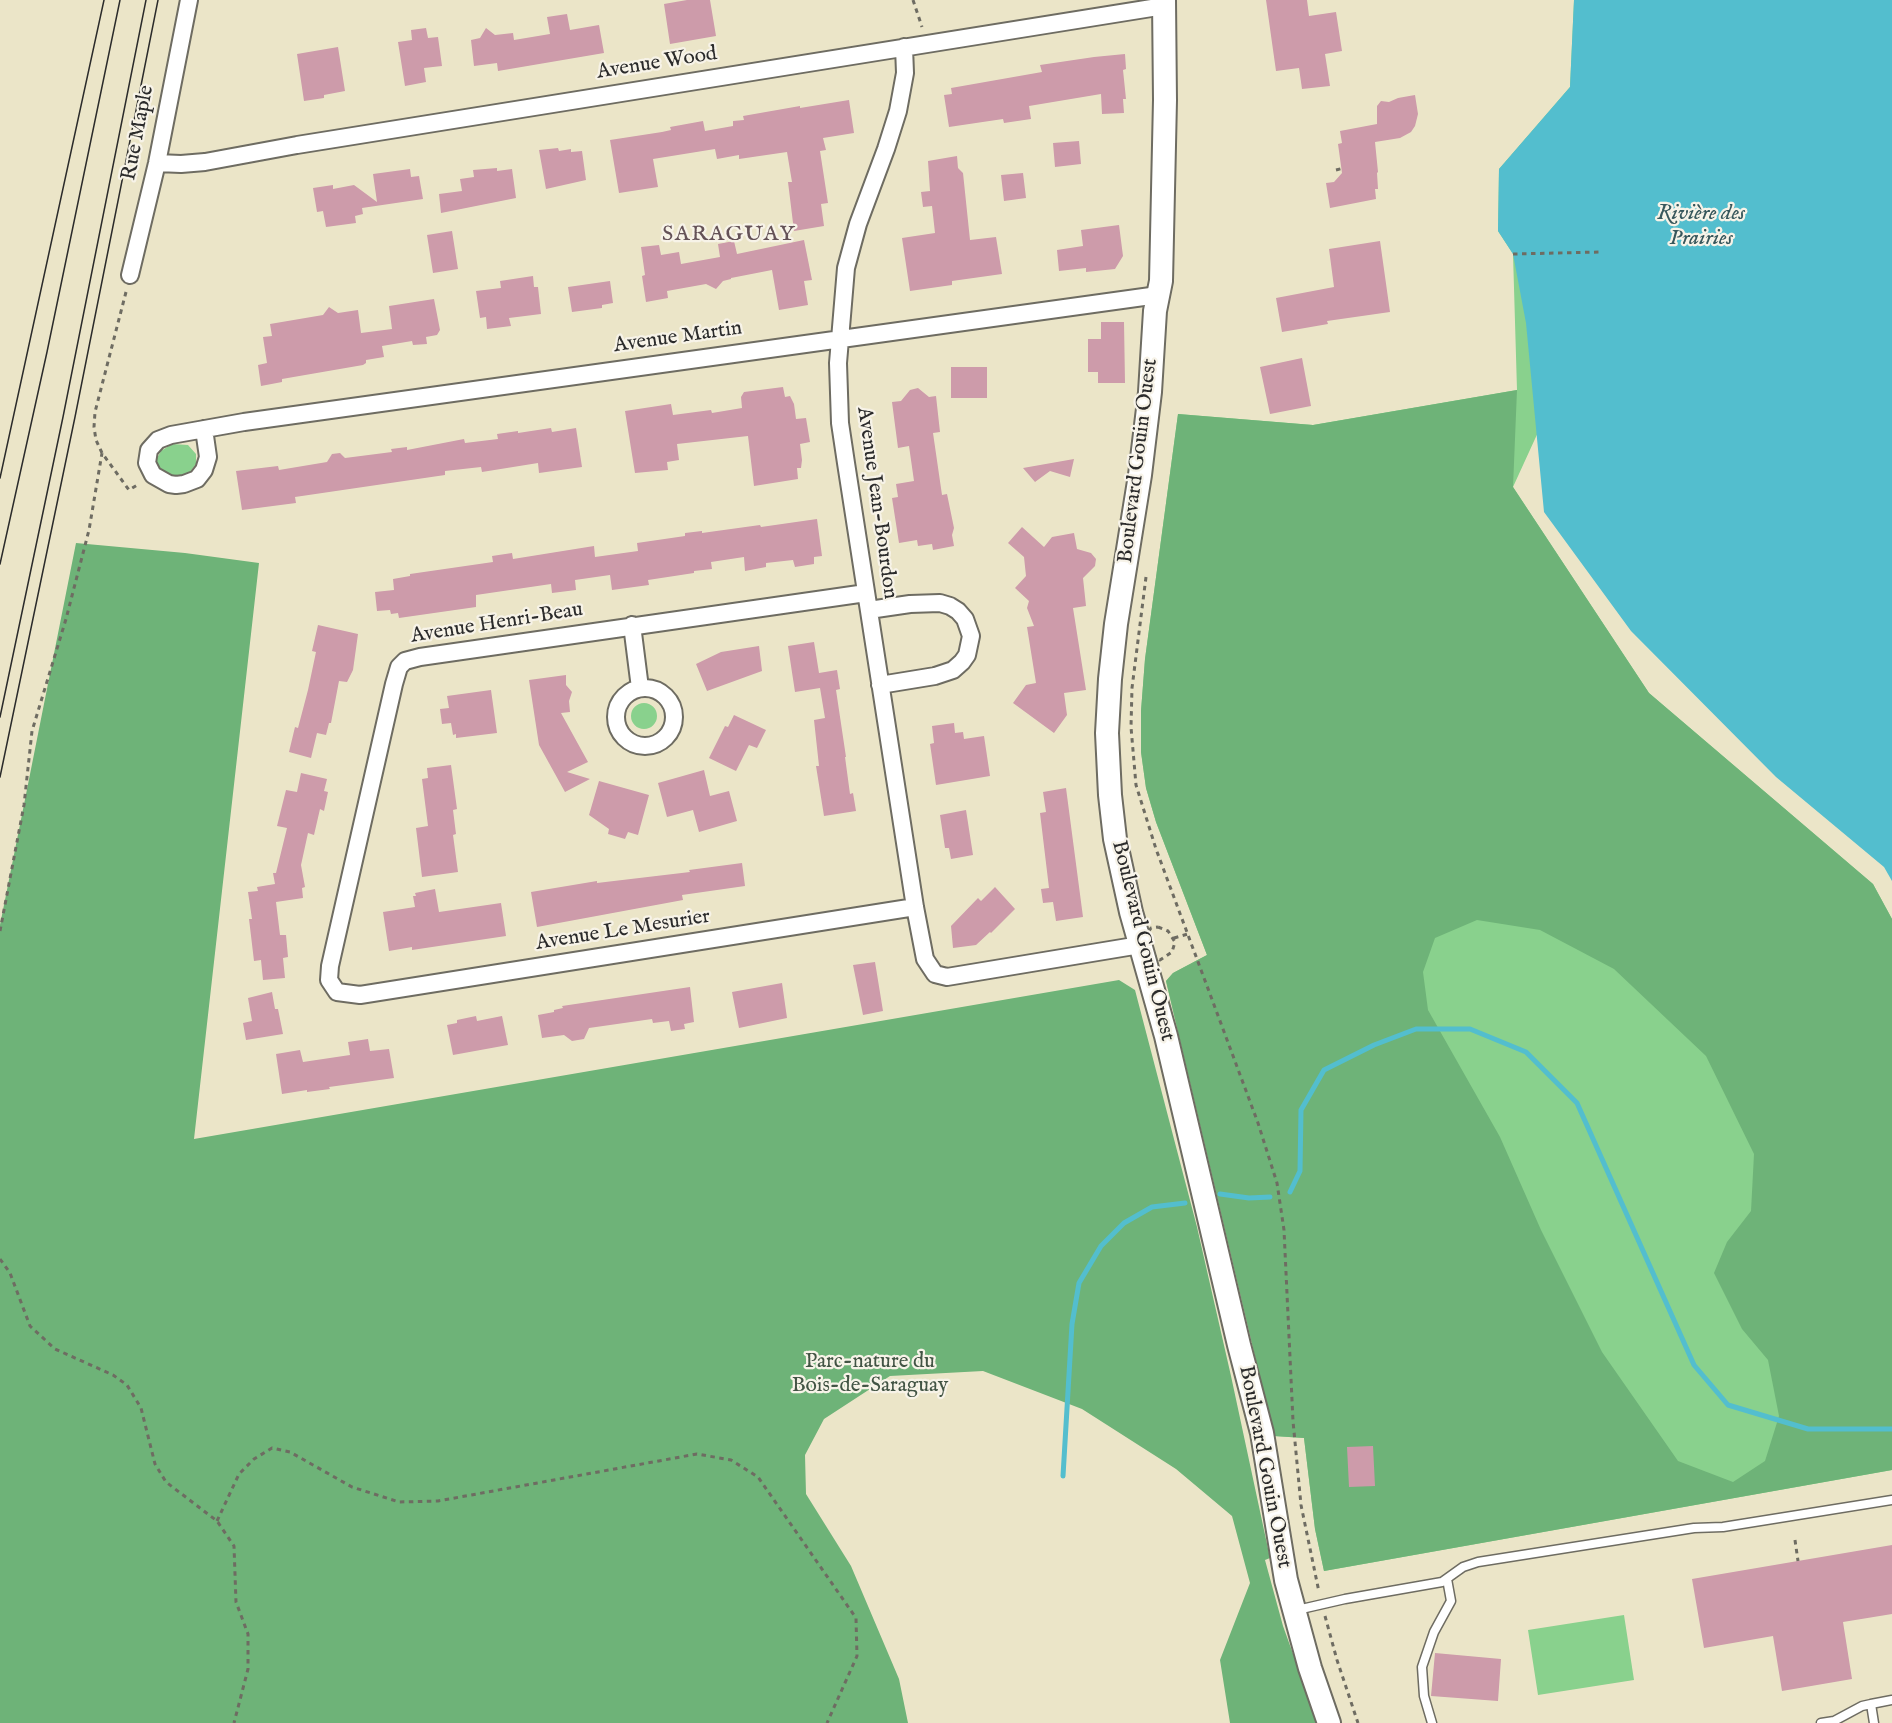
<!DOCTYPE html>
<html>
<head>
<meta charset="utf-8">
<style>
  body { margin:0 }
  canvas { display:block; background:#ebe5c8 }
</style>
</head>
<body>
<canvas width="1892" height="1723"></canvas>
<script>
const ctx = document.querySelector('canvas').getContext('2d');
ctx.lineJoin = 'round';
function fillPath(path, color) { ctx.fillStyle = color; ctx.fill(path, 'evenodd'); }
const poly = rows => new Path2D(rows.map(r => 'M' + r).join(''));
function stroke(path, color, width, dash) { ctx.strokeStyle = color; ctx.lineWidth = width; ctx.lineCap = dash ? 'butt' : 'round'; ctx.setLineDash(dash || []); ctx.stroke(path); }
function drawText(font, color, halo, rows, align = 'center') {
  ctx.font = font + ' "IM FELL English",serif'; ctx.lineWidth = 4.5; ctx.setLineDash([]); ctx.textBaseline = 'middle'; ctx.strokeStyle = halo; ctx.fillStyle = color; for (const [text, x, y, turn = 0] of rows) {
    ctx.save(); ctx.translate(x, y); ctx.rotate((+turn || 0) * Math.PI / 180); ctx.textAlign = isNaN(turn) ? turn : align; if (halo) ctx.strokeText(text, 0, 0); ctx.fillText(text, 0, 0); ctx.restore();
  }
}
fillPath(poly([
  [1574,0,1599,299,1513,487,1649,693,1873,884,1892,919,1892,1470,1324,1571,1315,1529,1304,1438,1274,1436,1166,981,1173,973,1207,955,1156,822,1146,788,1141,752,1141,711,1145,659,1178,414,1313,425,1517,390,1513,254,1498,231,1499,169,1570,87],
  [172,444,188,445,196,454,196,464,189,473,176,477,169,475,158,466,156,460,161,451],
  '631 716a13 13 0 1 1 26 0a13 13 0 1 1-26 0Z',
  [1624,1615,1634,1680,1538,1695,1528,1630]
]), '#89d18d');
fillPath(poly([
  [1517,390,1513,487,1649,693,1873,884,1892,919,1892,1470,1324,1571,1315,1529,1304,1438,1274,1436,1166,981,1173,973,1207,955,1156,822,1146,788,1141,752,1141,711,1145,659,1178,414,1313,425],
  [1477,920,1540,930,1614,969,1706,1056,1754,1154,1751,1211,1727,1242,1714,1273,1742,1329,1768,1360,1779,1416,1765,1461,1733,1482,1678,1461,1602,1352,1541,1230,1500,1137,1428,1010,1423,972,1435,938],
  [76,543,185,553,259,563,194,1139,1119,980,1135,990,1197,1227,1231,1376,1270,1558,1265,1560,1283,1626,1318,1723,1230,1723,1220,1660,1250,1583,1232,1516,1176,1469,1082,1409,983,1371,890,1376,824,1419,805,1455,806,1494,851,1566,899,1679,908,1723,0,1723,0,925]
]), '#6eb378');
fillPath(poly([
  [1574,0,1892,0,1892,881,1884,867,1776,777,1631,631,1544,512,1526,323,1513,254,1498,231,1499,169,1570,87]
]), '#53bece');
stroke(poly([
  [1290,1192,1300,1171,1301,1110,1324,1070,1374,1045,1416,1029,1470,1029,1526,1052,1577,1103,1694,1365,1728,1405,1808,1429,1892,1429],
  [1220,1194,1249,1198,1270,1197],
  [1063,1476,1072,1324,1079,1283,1101,1246,1124,1223,1152,1207,1185,1203]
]), '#53bece', 5);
fillPath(poly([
  [687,0,710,0,716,36,670,44,664,4],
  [1266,0,1307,0,1309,16,1336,12,1342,51,1325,54,1330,86,1302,89,1299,68,1276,71],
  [567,14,570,30,599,25,604,53,498,71,497,63,474,66,471,40,480,38,486,28,495,35,513,33,514,40,550,34,547,17],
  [426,28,428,38,438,37,442,66,424,68,426,82,405,86,398,42,412,40,411,30],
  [338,47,345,91,324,95,324,98,304,101,297,54],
  [1125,54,1126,69,1123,70,1126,99,1123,99,1124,113,1102,114,1101,94,1029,106,1031,119,1004,123,1003,119,949,127,944,95,952,94,951,88,1042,72,1040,65,1094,57],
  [1415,95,1418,114,1415,126,1411,132,1400,138,1375,142,1378,172,1377,173,1378,189,1375,189,1376,199,1330,208,1326,183,1334,182,1342,173,1338,144,1342,143,1340,131,1377,124,1377,106,1381,101,1389,102,1398,98],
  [849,100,854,133,823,138,826,150,820,151,828,203,821,204,824,226,794,231,788,182,792,182,787,152,739,159,739,155,717,159,715,149,653,159,658,187,619,193,610,140,662,132,671,130,670,127,703,121,705,131,733,126,733,121,744,120,743,116,800,106,800,108],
  [1079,141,1081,164,1055,167,1053,143],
  [558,148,559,151,571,149,571,152,582,151,586,180,546,189,539,150],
  [957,156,958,168,963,173,970,240,996,237,1002,274,952,281,952,285,910,291,902,238,935,233,932,206,923,207,921,192,930,191,928,161],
  [497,168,497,171,512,169,516,198,441,213,439,194,462,191,460,179,474,177,473,170],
  [410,169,411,177,419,176,423,199,362,208,363,214,355,216,356,223,326,227,323,211,317,212,313,188,333,185,333,189,354,185,377,202,373,174],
  [1023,173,1026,198,1004,201,1001,175],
  [1119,225,1123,256,1115,269,1086,272,1086,268,1059,271,1057,250,1083,246,1081,230],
  [452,231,458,269,433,273,427,235],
  [804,240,812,280,804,281,808,305,779,310,772,270,731,278,731,279,723,281,716,289,706,284,667,291,668,298,646,302,642,276,645,275,641,247,659,245,661,255,679,252,681,264,720,257,718,244,734,241,737,254],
  [1380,241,1390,312,1327,321,1328,324,1282,332,1276,298,1334,287,1329,249],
  [533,276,534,287,538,287,541,314,509,318,511,326,487,329,486,317,480,318,476,291,501,288,500,281],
  [610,281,613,303,602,305,602,308,572,312,568,287],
  [434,299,440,330,437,335,426,337,427,344,413,345,412,341,382,346,384,357,366,360,366,363,363,365,282,379,282,382,261,386,258,365,267,363,263,337,272,336,270,324,323,315,329,307,338,313,358,310,361,333,392,329,389,306],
  [1101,322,1124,322,1125,383,1098,383,1098,372,1088,372,1088,339,1101,339],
  [1302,358,1311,406,1270,414,1260,367],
  [951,367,987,367,987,398,951,398],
  [783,387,785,397,790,396,794,404,796,419,806,418,810,442,800,444,802,460,801,468,797,468,798,479,754,486,748,436,677,444,679,460,667,462,668,470,635,473,625,411,671,404,673,415,711,410,712,413,742,408,741,397,744,392],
  [918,388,929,397,936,396,940,432,933,433,942,495,947,494,954,528,952,535,954,546,933,550,932,544,918,546,917,540,899,543,892,498,898,497,896,484,914,481,909,446,898,448,892,402,901,401,910,390],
  [551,428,552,432,576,428,582,467,539,473,538,463,482,472,481,467,445,471,445,475,295,497,296,503,242,510,236,471,278,466,279,470,327,462,332,454,340,453,345,458,392,452,391,449,407,447,407,450,464,439,465,443,498,439,497,434,518,431,518,433],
  [1074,459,1070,477,1050,471,1035,482,1023,468],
  [817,519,822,556,814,557,814,564,795,567,793,560,766,563,766,567,745,571,744,557,711,562,712,569,694,571,694,573,648,580,649,585,612,590,610,575,575,580,576,590,552,593,551,584,476,595,476,607,399,618,398,613,391,614,390,610,377,611,375,592,394,590,393,579,410,576,410,574,493,562,492,556,512,553,513,559,594,546,595,557,638,551,637,543,685,536,685,533,702,531,702,533,760,525,761,527],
  [1022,527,1044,547,1052,537,1074,533,1077,549,1091,553,1096,559,1095,566,1083,578,1086,606,1073,608,1086,690,1064,693,1067,715,1054,733,1013,703,1026,685,1036,683,1027,627,1034,626,1027,608,1029,601,1015,588,1026,576,1024,557,1008,543],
  [318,625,358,634,353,670,347,682,339,681,331,723,329,723,326,735,317,733,311,758,289,752,295,727,298,728,308,690,316,652,312,651],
  [814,642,819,673,837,670,840,689,836,690,846,757,845,757,850,794,853,793,856,811,824,816,816,766,819,766,814,720,825,718,820,688,795,692,788,646],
  [759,646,762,671,707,691,696,664,721,652],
  [566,675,566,685,572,692,569,701,570,712,561,713,588,762,567,772,590,779,565,792,539,745,529,680],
  [491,690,497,733,456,738,456,734,453,735,451,723,442,724,440,709,449,708,447,696],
  [734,715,766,730,757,748,749,745,736,771,709,758,725,726,728,727],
  [954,723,955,733,963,732,964,739,984,736,990,776,936,785,930,744,934,743,932,726],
  [451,765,457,809,453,810,456,834,453,835,458,872,422,877,416,828,428,826,422,779,428,778,427,768],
  [704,770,710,796,729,791,737,821,699,832,693,810,667,817,658,783],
  [301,773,327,779,324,791,328,792,324,811,320,809,314,835,308,833,301,865,305,887,302,888,303,898,276,902,280,935,286,935,288,957,283,958,285,978,263,980,261,960,254,961,249,919,252,919,248,892,258,891,257,887,275,884,273,873,276,873,287,828,277,826,286,790,297,792],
  [599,781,649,795,638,835,628,832,625,839,608,834,609,829,589,815],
  [1066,788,1083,917,1056,921,1053,902,1043,903,1041,889,1049,888,1040,813,1046,812,1043,792],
  [966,810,973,855,951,859,949,848,945,848,940,815],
  [742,863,745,886,682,895,683,900,537,927,531,892,597,881,597,883,690,872,689,870],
  [995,887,1015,909,991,933,990,932,976,945,953,948,951,926,978,898,981,901],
  [435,889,439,912,501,903,506,936,412,950,412,947,389,951,383,912,415,907,413,896,416,896,415,893],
  [875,962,883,1011,863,1015,853,965],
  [782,983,787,1018,739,1028,732,992],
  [690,987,694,1022,684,1024,685,1029,671,1031,669,1021,653,1023,652,1019,589,1028,584,1039,572,1041,564,1035,542,1038,538,1015,554,1012,554,1010,563,1008,562,1006],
  [272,992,275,1009,278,1009,283,1034,246,1040,243,1023,252,1021,248,998],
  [476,1016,477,1021,502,1016,508,1045,453,1055,447,1025,457,1023,457,1020],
  [368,1039,370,1051,389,1049,394,1078,329,1087,330,1089,307,1092,307,1090,282,1094,276,1054,300,1050,303,1062,350,1055,348,1042],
  [1373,1446,1375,1486,1349,1487,1347,1447],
  [1892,1545,1892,1614,1843,1622,1852,1679,1782,1691,1773,1636,1704,1648,1692,1579],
  [1435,1653,1501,1659,1498,1701,1431,1696]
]), '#cd9baa');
const lane = poly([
  [1297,1610,1345,1599,1442,1582,1463,1567,1478,1562,1694,1528,1723,1527,1892,1500],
  [1432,1723,1424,1696,1422,1667,1434,1632,1451,1601,1447,1579],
  [1821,1723,1834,1721,1862,1706,1871,1704],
  [1874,1723,1871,1704,1892,1700]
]);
const street = poly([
  [904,47,905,73,898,111,886,149,858,224,846,268,838,363,840,423,846,463,915,907,925,959,935,974,947,977,1140,945],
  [157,163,181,164,205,162,297,145,1164,6],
  [130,275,157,163,189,0],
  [204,429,208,457,204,470,197,479,184,484,176,485,169,484,153,475,147,463,149,450,158,440,171,435,244,422,1158,295],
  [866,593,420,657,405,661,399,667,394,684,330,966,329,980,337,992,360,995,915,907],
  [869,610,910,604,940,603,950,606,958,611,965,619,971,636,967,655,962,662,953,670,935,676,880,685],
  [632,625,640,688],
  '616 717a29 29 0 1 1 58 0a29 29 0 1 1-58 0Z'
]);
const secondary = poly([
  [1164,0,1165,100,1161,281,1155,311,1150,392,1140,475,1116,624,1110,679,1107,733,1110,795,1115,839,1131,912,1166,1036,1239,1345,1262,1433,1286,1580,1310,1668,1329,1723]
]);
stroke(lane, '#6e6c62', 11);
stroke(street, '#6e6c62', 20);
stroke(secondary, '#6e6c62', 26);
stroke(poly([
  [913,0,922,27],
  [1336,170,1344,168],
  [1513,254,1601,252],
  [126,292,95,412,94,427,96,440,102,453,129,490,139,484],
  [1146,577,1132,688,1131,727,1136,785,1156,849,1258,1123,1277,1183,1284,1230,1293,1421,1301,1505,1319,1592],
  [1158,927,1168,931,1175,942,1172,952,1160,960,1140,945,1151,928,1158,927],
  [0,931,24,805,32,731,66,619,89,530,102,453],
  [1174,938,1188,934],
  [0,1259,10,1273,30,1326,55,1349,113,1375,127,1385,141,1408,155,1464,166,1482,217,1521,234,1546,236,1602,248,1634,248,1669,234,1723],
  [217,1521,239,1474,254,1459,272,1448,290,1452,352,1487,399,1502,438,1501,697,1454,731,1460,758,1477,856,1618,857,1656,827,1723],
  [1795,1540,1798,1561],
  [1325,1616,1337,1660,1358,1723]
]), '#6e6c62', 3, [4.5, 4.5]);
stroke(lane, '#fff', 8);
stroke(street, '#fff', 16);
stroke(secondary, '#fff', 22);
stroke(poly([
  [0,478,104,0],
  [0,564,47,352,120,0],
  [0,717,63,417,146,0],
  [0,777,75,417,158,0]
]), '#2b2b2b', 1.5);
drawText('21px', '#2b2b2b', '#f7f3e8', [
  ["Avenue Wood",657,64,-9],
  ["Rue Maple",139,133,-79],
  ["Avenue Martin",678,338,-8],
  ["Boulevard Gouin Ouest",1139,461,-83],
  ["Avenue Jean-Bourdon",876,503,82],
  ["Avenue Henri-Beau",497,624,-9],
  ["Avenue Le Mesurier",623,931,-9],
  ["Boulevard Gouin Ouest",1142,941,76],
  ["Boulevard Gouin Ouest",1264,1467,79]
]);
drawText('21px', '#425444', '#f7f3e8', [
  ["Parc-nature du",870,1363],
  ["Bois-de-Saraguay",870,1387]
]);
drawText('italic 22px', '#37575c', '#f7f3e8', [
  ["Rivière des",1701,214],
  ["Prairies",1701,239]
]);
ctx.letterSpacing = '1.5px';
drawText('22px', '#645257', '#f7f3e8', [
  ["SARAGUAY",729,235]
]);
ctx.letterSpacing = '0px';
</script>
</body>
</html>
